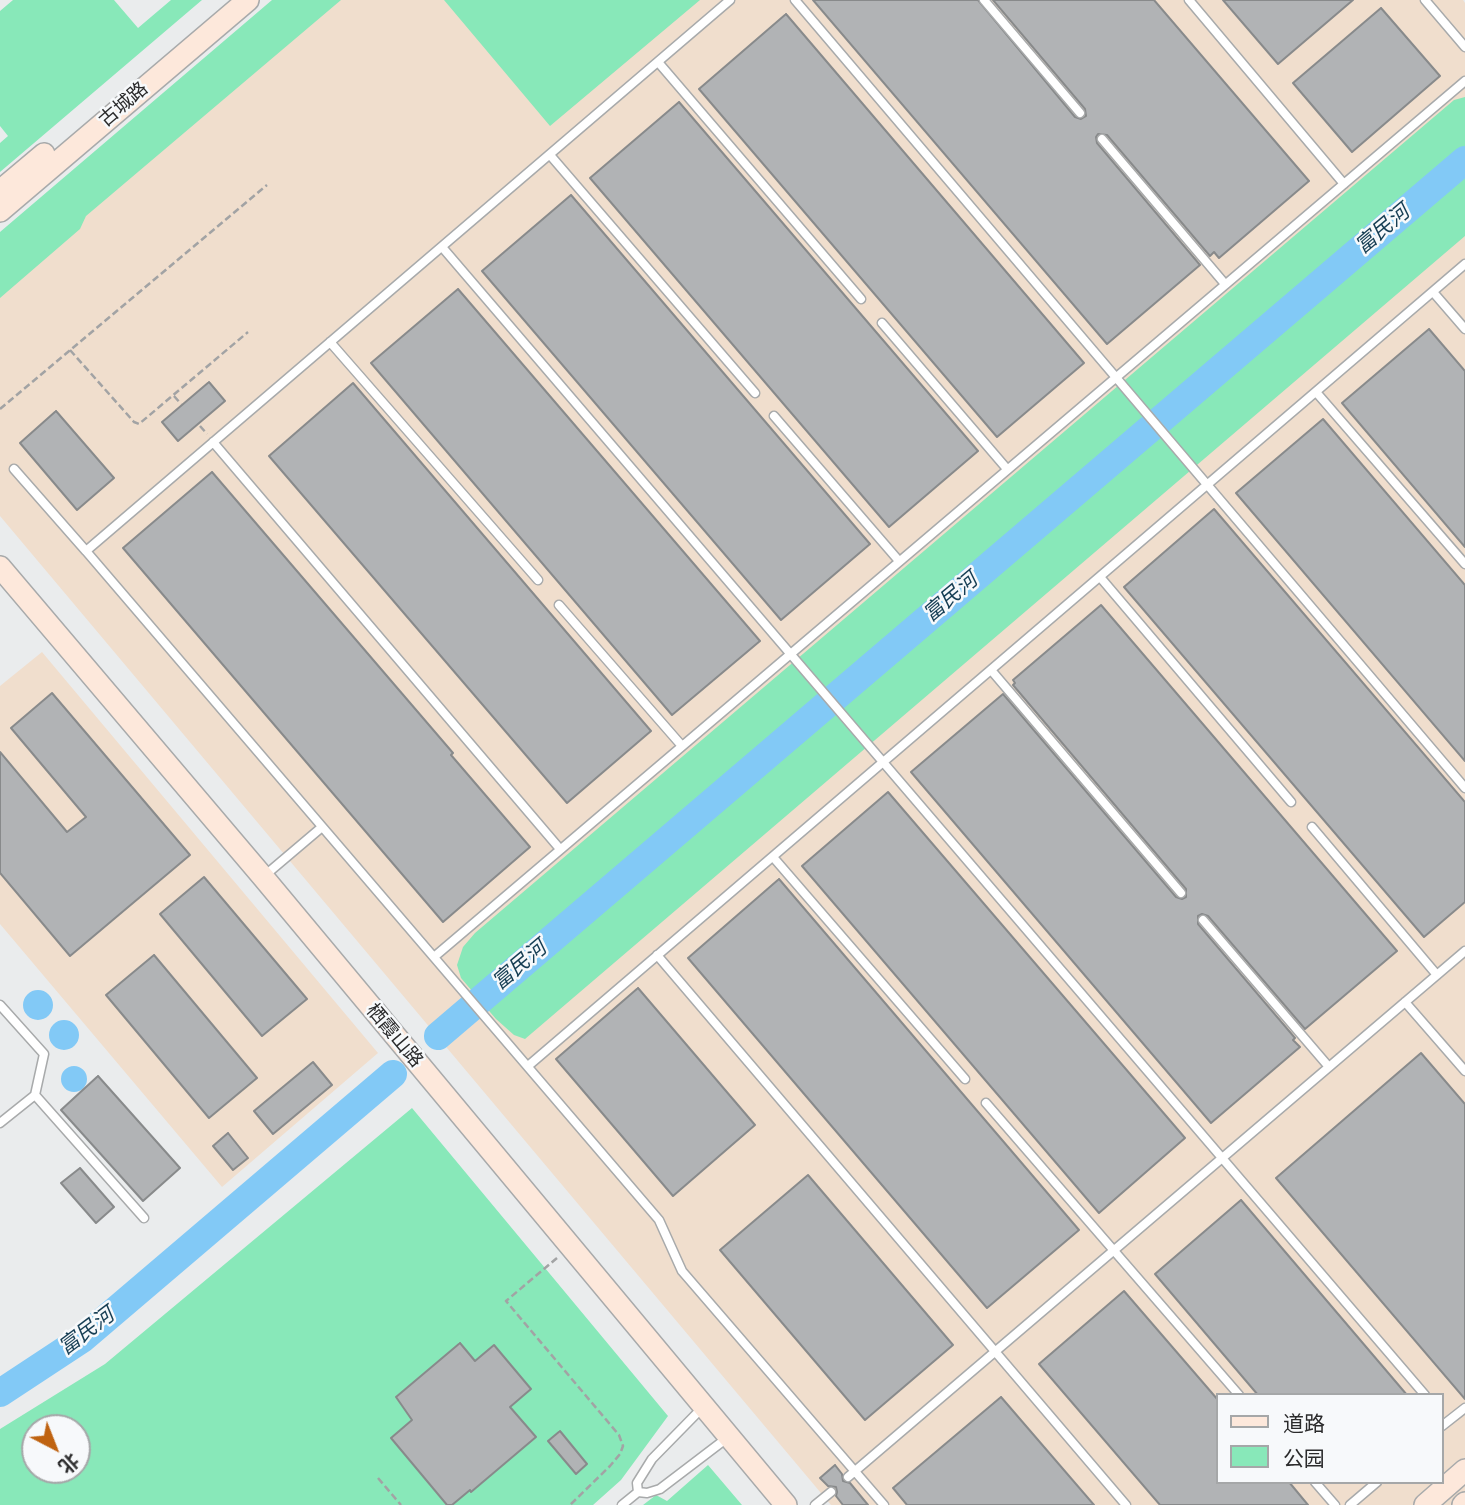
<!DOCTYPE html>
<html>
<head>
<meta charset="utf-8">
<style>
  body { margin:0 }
  #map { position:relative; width:1465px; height:1505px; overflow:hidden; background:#eaeced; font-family:"Space Grotesk","Noto Sans SC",sans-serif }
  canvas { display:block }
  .legend { position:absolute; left:1216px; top:1393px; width:228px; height:91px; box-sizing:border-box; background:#f7f9fb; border:2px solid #a5a7a8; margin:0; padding:9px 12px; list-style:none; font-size:21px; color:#2b2b2c }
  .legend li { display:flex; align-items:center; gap:14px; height:35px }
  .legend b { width:35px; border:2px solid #a5a7a8 }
  .north { position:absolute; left:21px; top:1414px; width:70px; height:70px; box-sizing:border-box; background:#f7f9fb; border:2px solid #a5a7a8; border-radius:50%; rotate:138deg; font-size:19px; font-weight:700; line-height:28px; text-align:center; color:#2b2b2c }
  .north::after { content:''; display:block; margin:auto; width:24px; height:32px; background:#bf6311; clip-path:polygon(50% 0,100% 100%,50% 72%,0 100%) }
</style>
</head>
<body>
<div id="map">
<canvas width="1465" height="1505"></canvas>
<ul class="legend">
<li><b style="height:9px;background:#fde8db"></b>道路</li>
<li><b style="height:19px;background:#88e8b9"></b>公园</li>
</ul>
<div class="north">北</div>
</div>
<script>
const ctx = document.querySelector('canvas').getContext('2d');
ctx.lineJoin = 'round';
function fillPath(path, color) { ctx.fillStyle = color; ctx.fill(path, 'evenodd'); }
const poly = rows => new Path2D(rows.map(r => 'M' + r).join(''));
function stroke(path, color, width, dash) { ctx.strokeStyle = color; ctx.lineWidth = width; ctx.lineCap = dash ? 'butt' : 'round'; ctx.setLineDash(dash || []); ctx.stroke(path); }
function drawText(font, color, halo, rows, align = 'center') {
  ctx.font = font + ' "Space Grotesk","Noto Sans SC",sans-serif'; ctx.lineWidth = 5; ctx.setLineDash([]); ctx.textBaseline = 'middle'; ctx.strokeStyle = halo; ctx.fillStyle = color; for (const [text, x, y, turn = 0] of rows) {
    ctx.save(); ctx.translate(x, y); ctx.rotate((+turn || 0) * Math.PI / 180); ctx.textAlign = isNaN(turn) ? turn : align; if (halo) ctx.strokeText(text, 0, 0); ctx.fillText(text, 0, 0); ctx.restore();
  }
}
fillPath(poly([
  [287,0,1463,0,1465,3,1465,1505,831,1505,0,516,0,243],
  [1218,1395,1442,1395,1442,1482,1218,1482],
  [42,652,378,1053,222,1187,0,924,0,686]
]), '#f0decd');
fillPath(poly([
  [13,0,114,0,138,28,171,0,202,0,0,172,0,143,8,136,0,126,0,11],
  [272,0,341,0,86,216,80,229,0,298,0,232],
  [444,0,700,0,550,126],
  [1465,97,1465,236,525,1039,514,1035,496,1019,461,978,457,965,463,947,475,933,1454,100],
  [412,1108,668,1416,621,1480,593,1505,0,1505,0,1429,105,1364],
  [35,1428,77,1428,77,1470,35,1470],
  [708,1465,742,1505,643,1505,656,1495,667,1501]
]), '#88e8b9');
fillPath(poly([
  '23 1005a15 15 0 1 1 30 0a15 15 0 1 1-30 0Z',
  '49 1035a15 15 0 1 1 30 0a15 15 0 1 1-30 0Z',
  '61 1079a13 13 0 1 1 26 0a13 13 0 1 1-26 0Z'
]), '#82c9f6');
stroke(poly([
  [438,1036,1465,160],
  [0,1393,82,1339,393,1074]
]), '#82c9f6', 28);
const building = poly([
  [813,0,978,0,1075,117,1081,119,1086,116,1085,109,993,0,1154,0,1309,181,1219,258,1214,252,1210,256,1107,135,1098,134,1096,137,1097,143,1200,265,1107,344,813,0],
  [1223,0,1353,0,1278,64,1223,0],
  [1381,8,1440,76,1352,152,1293,83,1381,8],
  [786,14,1084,363,997,437,699,89,786,14],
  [679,102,978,451,889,527,590,178,679,102],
  [571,195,870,544,781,620,482,271,571,195],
  [458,289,760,641,672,715,371,363,458,289],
  [1429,329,1465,371,1465,547,1342,403,1429,329],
  [209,382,225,401,178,441,162,422,209,382],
  [353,383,651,731,567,803,269,456,353,383],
  [56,411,114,478,77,510,20,443,56,411],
  [1323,419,1465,585,1465,761,1236,493,1323,419],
  [212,472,453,753,451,755,530,847,443,922,123,548,212,472],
  [1214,509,1465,802,1465,902,1424,937,1124,587,1214,509],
  [1101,605,1397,951,1305,1029,1208,916,1202,914,1198,916,1198,924,1295,1038,1293,1040,1300,1047,1211,1123,911,772,1003,694,1176,897,1182,899,1186,897,1186,889,1013,685,1015,683,1013,680,1101,605],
  [52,693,190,855,70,956,0,873,0,752,67,832,86,817,11,728,52,693],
  [888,792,1185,1138,1099,1213,802,866,888,792],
  [204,877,307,999,262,1036,160,914,204,877],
  [779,879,1079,1230,987,1308,688,958,779,879],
  [154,955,257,1078,209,1118,106,995,154,955],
  [638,988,755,1125,673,1196,556,1059,638,988],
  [1421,1053,1465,1104,1465,1399,1276,1178,1421,1053],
  [313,1062,332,1085,273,1134,254,1111,313,1062],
  [98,1076,180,1168,143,1201,61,1110,98,1076],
  [228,1133,248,1158,233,1170,213,1146,228,1133],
  [80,1168,114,1207,96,1223,61,1183,80,1168],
  [808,1175,953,1345,865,1420,720,1250,808,1175],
  [1241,1200,1407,1395,1258,1395,1155,1274,1241,1200],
  [1124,1291,1218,1400,1218,1482,1289,1482,1308,1505,1160,1505,1039,1364,1124,1291],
  [460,1343,475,1361,494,1345,531,1389,510,1407,536,1437,471,1492,470,1490,452,1505,447,1505,391,1438,412,1420,396,1397,460,1343],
  [1001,1397,1094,1505,907,1505,893,1488,1001,1397],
  [560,1431,587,1464,576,1474,548,1441,560,1431],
  [835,1465,842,1474,843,1481,850,1483,868,1505,843,1505,836,1496,837,1492,836,1487,828,1486,820,1478,835,1465]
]);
fillPath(building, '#b1b3b5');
stroke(building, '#888a8b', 2);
const lane = poly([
  [730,0,86,551,659,1220,682,1271,884,1505],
  [795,0,1465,788],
  [984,0,1080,113],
  [1189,0,1344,184],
  [1425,0,1465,47],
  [658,62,861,299],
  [1102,139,1225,284],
  [550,155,755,393],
  [442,247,1425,1395],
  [1433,292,1465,329],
  [882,323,1007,469],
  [330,342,538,580],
  [1316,392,1465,564],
  [774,416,899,561],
  [213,442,560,849],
  [14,469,86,551],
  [1100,577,1291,802],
  [559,605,682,746],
  [991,670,1181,893],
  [1312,827,1437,975],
  [773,857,965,1079],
  [263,877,322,827],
  [1203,920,1329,1067],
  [657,955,1126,1505],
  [434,957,1465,81],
  [1405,1002,1465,1071],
  [0,1005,44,1054,35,1095,0,1123],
  [528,1066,1465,264],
  [35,1095,144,1218],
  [986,1103,1239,1395],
  [703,1407,652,1459,637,1483,638,1492,647,1493,660,1489,727,1438],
  [1442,1426,1465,1408],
  [848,1477,1465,951],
  [1315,1482,1335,1505],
  [622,1505,638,1492],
  [815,1505,831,1492],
  [1350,1505,1377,1482]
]);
const secondary = poly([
  [0,191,44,154],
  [0,211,248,0],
  [0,567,263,877,786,1505],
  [1425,1505,1465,1470],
  [1463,1505,1465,1503]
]);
stroke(lane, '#a8aaab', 11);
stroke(secondary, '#a8aaab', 24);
stroke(poly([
  [70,350,134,422,139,424,248,332],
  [174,396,181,404],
  [0,409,267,185],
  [200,426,207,434],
  [557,1258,506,1301,619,1435,623,1446,620,1454,610,1466,570,1505],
  [378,1478,401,1505]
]), '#a2a3a4', 2.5, [7, 3.5]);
stroke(lane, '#fff', 8);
stroke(secondary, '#fde8db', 21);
drawText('19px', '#2b2b2c', '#f7f9fb', [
  ["古城路",124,105,-41],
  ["栖霞山路",394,1036,50]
]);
drawText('italic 21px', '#163e54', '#f7f9fb', [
  ["富民河",1383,230,-40],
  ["富民河",951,598,-40],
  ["富民河",520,966,-40],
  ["富民河",87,1332,-37]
]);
</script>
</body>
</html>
